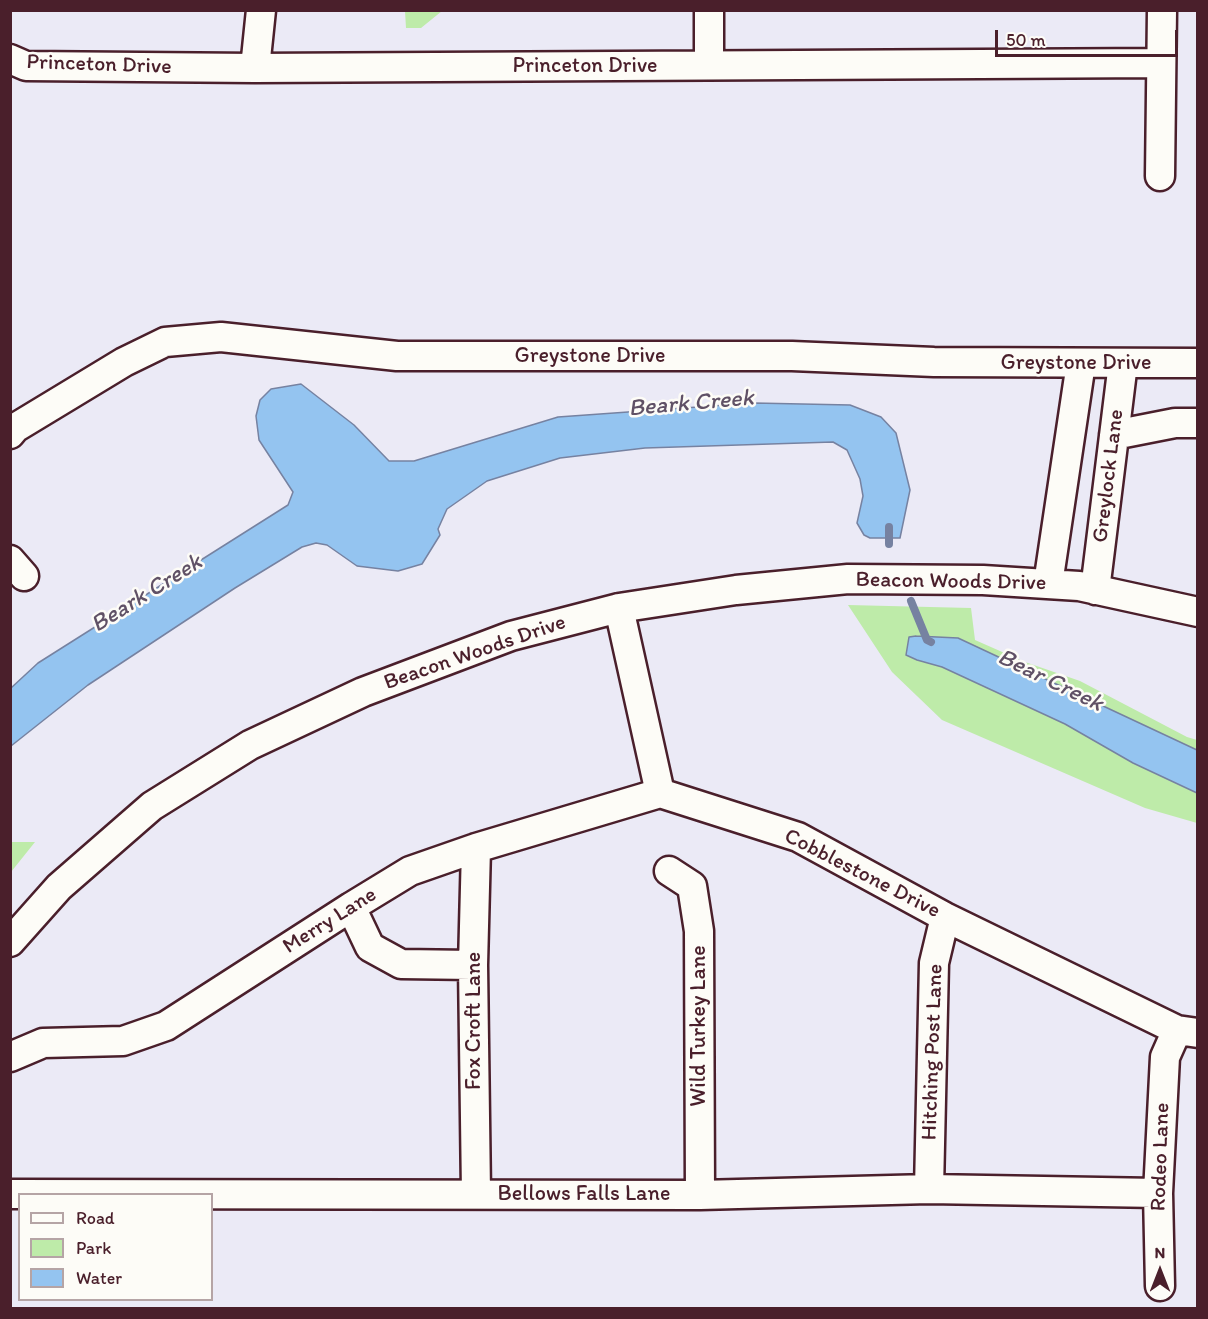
<!DOCTYPE html>
<html>
<head>
<meta charset="utf-8">
<style>
  body { margin:0 }
  #map { position:relative; width:1208px; height:1319px; overflow:hidden; background:#ebeaf6; font-family:Itim,sans-serif }
  canvas { display:block }
  .frame { position:absolute; inset:0; border:12px solid #4a1f2b; pointer-events:none }
  .legend { position:absolute; left:18px; top:1193px; width:195px; height:108px; box-sizing:border-box; background:#fdfcf7; border:2px solid #b5a4a5; margin:0; padding:8px 10px; list-style:none; font-size:18px; color:#4a1f2b }
  .legend li { display:flex; align-items:center; gap:12px; height:30px }
  .legend b { width:30px; border:2px solid #b5a4a5 }
  .north { position:absolute; left:1130px; top:1241px; width:60px; height:60px; -webkit-text-stroke:4px #fdfcf7; paint-order:stroke; rotate:0deg; font-size:16px; font-weight:700; line-height:24px; text-align:center; color:#4a1f2b }
  .north::after { content:''; display:block; margin:auto; width:21px; height:27px; background:#4a1f2b; clip-path:polygon(50% 0,100% 100%,50% 72%,0 100%) }
  .scale { position:absolute; left:995px; top:30px; width:183px; height:27px; box-sizing:border-box; border:3px solid #4a1f2b; border-top:0; padding-left:8px; font-size:18px; line-height:21px; white-space:nowrap; color:#4a1f2b; -webkit-text-stroke:4px #fdfcf7; paint-order:stroke }
</style>
</head>
<body>
<div id="map">
<canvas width="1208" height="1319"></canvas>
<div class="frame"></div>
<ul class="legend">
<li><b style="height:8px;background:#fdfcf7"></b>Road</li>
<li><b style="height:16px;background:#beeba9"></b>Park</li>
<li><b style="height:16px;background:#94c4f0"></b>Water</li>
</ul>
<div class="north">N</div>
<div class="scale">50 m</div>
</div>
<script>
const ctx = document.querySelector('canvas').getContext('2d');
ctx.lineJoin = 'round';
function fillPath(path, color) { ctx.fillStyle = color; ctx.fill(path, 'evenodd'); }
const poly = rows => new Path2D(rows.map(r => 'M' + r).join(''));
function stroke(path, color, width, dash) { ctx.strokeStyle = color; ctx.lineWidth = width; ctx.lineCap = dash ? 'butt' : 'round'; ctx.setLineDash(dash || []); ctx.stroke(path); }
function drawText(font, color, halo, rows, align = 'center') {
  ctx.font = font + ' Itim,sans-serif'; ctx.lineWidth = 5; ctx.setLineDash([]); ctx.textBaseline = 'middle'; ctx.strokeStyle = halo; ctx.fillStyle = color; for (const [text, x, y, turn = 0] of rows) {
    ctx.save(); ctx.translate(x, y); ctx.rotate((+turn || 0) * Math.PI / 180); ctx.textAlign = isNaN(turn) ? turn : align; if (halo) ctx.strokeText(text, 0, 0); ctx.fillText(text, 0, 0); ctx.restore();
  }
}
fillPath(poly([
  [405,11,405,10,442,11,421,28,406,28],
  [848,605,971,608,975,640,1025,662,1080,681,1187,737,1197,740,1197,823,1145,808,942,720,892,672],
  [11,842,35,842,11,872,10,842]
]), '#beeba9');
const water = poly([
  [301,384,354,425,389,461,414,461,558,417,754,403,850,405,881,417,896,433,910,490,900,538,870,538,864,535,857,523,863,496,860,479,847,450,833,442,645,448,560,458,487,481,447,509,438,529,440,535,422,564,398,571,357,566,327,545,316,543,302,547,235,588,88,685,11,746,11,688,38,663,288,505,293,492,259,440,256,416,260,400,271,389,301,384],
  [916,636,958,638,1197,750,1197,793,1133,763,1065,724,942,667,917,660,906,655,909,637,916,636]
]);
fillPath(water, '#94c4f0');
stroke(water, '#7682a1', 1.5);
stroke(poly([
  [889,544,889,527],
  [911,601,927,640,931,642]
]), '#7682a1', 8);
const minor = poly([
  [10,59,26,66,255,68,1161,63],
  [709,65,709,10],
  [255,68,261,10],
  [1160,176,1162,10],
  [10,434,15,428,124,362,165,342,221,337,397,356,792,356,934,362,1198,363],
  [1114,435,1175,423,1198,423],
  [10,560,24,576],
  [1048,584,1081,363],
  [1095,590,1123,363],
  [619,608,660,793],
  [660,793,798,837,945,917,1177,1030,1198,1033],
  [476,848,473,965,476,1194],
  [669,871,692,886,699,931,700,1195],
  [351,907,370,947,401,964,473,965],
  [10,942,59,887,152,806,250,745,363,692,511,636,619,608,736,590,848,579,983,580,1079,586,1198,612],
  [10,1057,43,1043,123,1041,166,1026,351,907,410,871,476,848,660,793],
  [929,1189,934,963,945,917],
  [10,1194,700,1195,929,1189,1158,1193],
  [1160,1286,1158,1193,1165,1057,1177,1030]
]);
stroke(minor, '#4a1f2b', 33);
stroke(minor, '#fdfcf7', 28);
drawText('22px', '#4a1f2b', '#fdfcf7', [
  ["Princeton Drive",99,65,2],
  ["Princeton Drive",585,66],
  ["Greystone Drive",590,356],
  ["Greystone Drive",1076,363],
  ["Greylock Lane",1109,476,-83],
  ["Beacon Woods Drive",951,582,1],
  ["Beacon Woods Drive",475,653,-19],
  ["Cobblestone Drive",862,874,27],
  ["Merry Lane",330,921,-32],
  ["Fox Croft Lane",474,1021,-90],
  ["Wild Turkey Lane",699,1026,-90],
  ["Hitching Post Lane",933,1052,-88],
  ["Rodeo Lane",1161,1157,-88],
  ["Bellows Falls Lane",584,1194]
]);
drawText('italic 24px', '#605166', '#fdfcf7', [
  ["Beark Creek",691,404,-5],
  ["Beark Creek",147,594,-32],
  ["Bear Creek",1050,681,26]
]);
</script>
</body>
</html>
